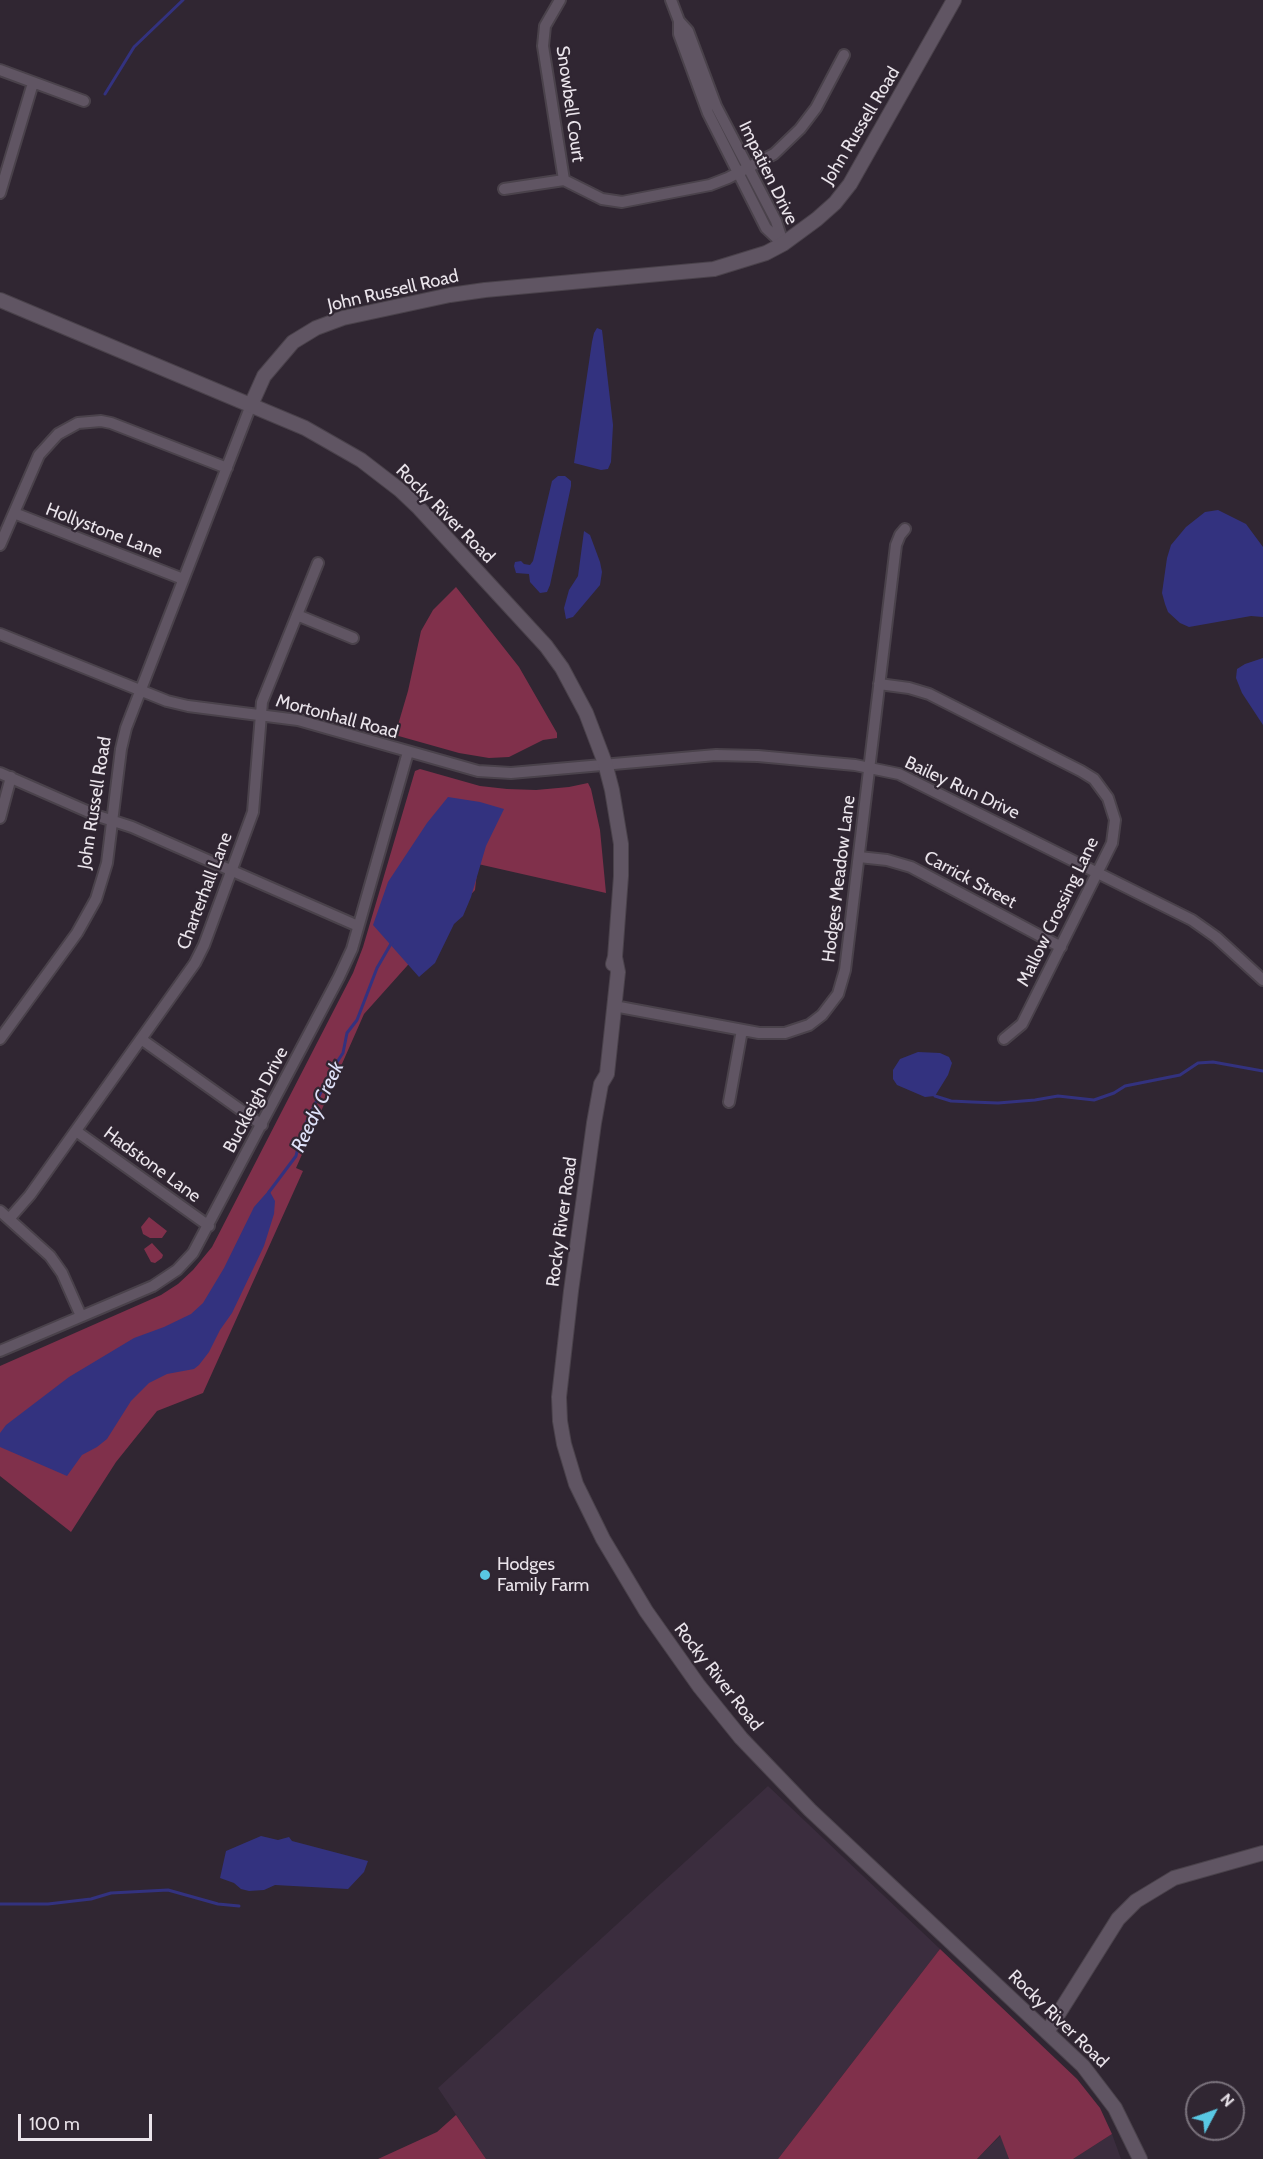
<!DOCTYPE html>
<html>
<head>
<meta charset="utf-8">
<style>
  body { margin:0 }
  #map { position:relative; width:1263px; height:2159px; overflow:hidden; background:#302632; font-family:Cabin,sans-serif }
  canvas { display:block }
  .north { position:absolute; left:1185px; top:2081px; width:60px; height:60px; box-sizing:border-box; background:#302632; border:2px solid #7a727c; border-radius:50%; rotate:49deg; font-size:16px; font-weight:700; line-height:24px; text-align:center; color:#eae4eb }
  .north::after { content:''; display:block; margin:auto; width:21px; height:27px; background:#59c8e4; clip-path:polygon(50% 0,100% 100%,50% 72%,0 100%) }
  .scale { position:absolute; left:18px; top:2114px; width:134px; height:27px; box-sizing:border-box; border:3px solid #eae4eb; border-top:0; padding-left:8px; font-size:18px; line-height:21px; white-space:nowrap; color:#eae4eb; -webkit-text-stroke:4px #302632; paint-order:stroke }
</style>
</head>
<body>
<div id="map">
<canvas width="1263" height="2159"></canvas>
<div class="north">N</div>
<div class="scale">100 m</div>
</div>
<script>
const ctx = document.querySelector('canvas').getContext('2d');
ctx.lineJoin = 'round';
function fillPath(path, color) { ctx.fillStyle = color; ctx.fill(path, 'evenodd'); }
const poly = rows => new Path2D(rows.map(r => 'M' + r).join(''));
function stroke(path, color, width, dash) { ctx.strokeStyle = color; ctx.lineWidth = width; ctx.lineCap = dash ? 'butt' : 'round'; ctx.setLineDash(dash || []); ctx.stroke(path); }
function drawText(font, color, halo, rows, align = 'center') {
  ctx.font = font + ' Cabin,sans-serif'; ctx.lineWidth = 4.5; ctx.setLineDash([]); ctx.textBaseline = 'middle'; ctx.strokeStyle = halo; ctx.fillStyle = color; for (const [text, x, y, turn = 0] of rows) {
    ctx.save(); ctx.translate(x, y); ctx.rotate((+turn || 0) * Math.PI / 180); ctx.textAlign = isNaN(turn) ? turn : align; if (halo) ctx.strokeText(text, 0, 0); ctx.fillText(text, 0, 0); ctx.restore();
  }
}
fillPath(poly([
  [768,1786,940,1949,778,2159,486,2159,438,2088],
  [1112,2134,1121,2159,1073,2159],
  [1001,2135,1009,2159,977,2159]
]), '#3b2d3e');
fillPath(poly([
  [456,587,519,667,557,733,557,738,543,740,509,757,489,758,459,753,395,735,408,691,421,631,433,610],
  [420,769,480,786,507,789,536,790,569,787,588,783,591,789,600,830,606,893,478,864,475,890,364,1014,296,1168,303,1171,203,1393,157,1411,116,1462,71,1532,0,1476,0,1366,161,1295,178,1284,193,1270,212,1247,353,973,363,947,415,771],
  [149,1217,167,1231,162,1238,150,1238,143,1234,141,1227],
  [152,1243,163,1255,162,1258,155,1263,151,1262,144,1249],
  [940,1949,1077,2079,1100,2108,1112,2134,1073,2159,1009,2159,1000,2135,977,2159,778,2159],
  [456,2115,486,2159,378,2159,437,2132]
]), '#80304b');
fillPath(poly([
  [597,328,602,330,613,425,611,462,608,469,601,470,574,463,592,342,594,333],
  [558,476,565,476,571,481,571,486,550,585,547,592,540,593,530,582,529,574,516,573,514,566,515,562,521,561,524,564,530,565,533,561,552,481],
  [1218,510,1246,524,1263,547,1263,617,1251,616,1189,627,1180,623,1168,612,1165,604,1162,593,1167,558,1171,545,1186,527,1205,512],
  [584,531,590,535,600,562,602,572,600,585,573,617,566,619,564,608,569,590,578,576],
  [1263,658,1263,725,1242,693,1236,678,1237,669,1245,664],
  [448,797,480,802,504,809,486,846,471,897,463,916,454,924,435,963,419,977,373,925,388,882,427,823],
  [918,1052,940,1053,949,1057,952,1063,948,1075,935,1096,925,1097,897,1085,893,1079,893,1070,900,1059],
  [269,1190,275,1201,274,1214,264,1246,232,1313,220,1330,209,1352,199,1365,194,1369,167,1374,149,1383,131,1401,107,1439,97,1447,82,1455,67,1476,0,1447,0,1433,6,1425,69,1377,134,1338,164,1327,191,1314,203,1303,224,1268,254,1207],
  [261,1836,278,1840,289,1837,292,1841,368,1861,364,1872,348,1889,275,1885,264,1890,249,1891,241,1889,234,1883,220,1878,226,1851]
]), '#33327f');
stroke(poly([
  [105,94,134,47,183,0],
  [935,1096,951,1101,972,1102,998,1103,1035,1100,1058,1096,1094,1100,1114,1093,1125,1086,1180,1075,1198,1063,1213,1062,1263,1071],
  [269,1192,296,1156,301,1135,307,1121,331,1071,343,1053,347,1033,357,1020,377,968,392,942],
  [0,1904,48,1904,91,1899,111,1893,168,1890,218,1904,239,1906]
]), '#33327f', 3);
const street = poly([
  [560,0,545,26,543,46,564,180],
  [671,0,679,21,679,34,708,113,766,228,783,244],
  [679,21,688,31,716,106,776,221,783,243],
  [0,70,84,101],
  [504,189,564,180,602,199,622,202,710,185,728,178,774,154,800,129,816,108,844,55],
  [0,193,33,83],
  [14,513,183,579],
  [0,545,39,455,58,434,78,423,101,421,111,423,227,468],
  [297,615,353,638],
  [0,634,167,701,188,706,298,720,478,771,511,773,716,755,758,756,855,765,899,774,1192,920,1216,937,1263,980],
  [879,684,909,688,929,694,1081,771,1094,779,1108,798,1115,820,1112,843,1022,1024,1004,1039],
  [0,773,98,816,132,827,358,926],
  [0,818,11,777],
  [859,857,887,860,911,867,1061,947],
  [614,1006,759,1033,785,1033,809,1025,822,1015,838,994,845,970,896,545,900,535,905,529],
  [0,1039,77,933,96,899,107,863,121,749,126,728,251,405],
  [141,1039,262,1125],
  [729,1102,742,1030],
  [76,1131,209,1226],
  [0,1211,50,1256,62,1273,81,1316],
  [9,1219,30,1195,195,963,204,945,253,812,262,702,318,563],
  [0,1351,153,1286,177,1270,193,1253,339,977,352,949,408,752]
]);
const secondary = poly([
  [0,300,305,428,361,460,400,490,419,508,546,646,562,668,586,713,605,763,612,790,621,844,621,876,615,957,613,964],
  [251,405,264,376,293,342,316,328,343,318,450,295,485,290,714,269,766,253,783,244,817,219,835,203,850,184,954,0],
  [615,957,618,972,607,1074,601,1084,594,1123,571,1291,559,1397,560,1421,564,1444,576,1484,603,1539,646,1611,699,1686,741,1738,810,1810,1083,2066,1115,2108,1140,2159],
  [1047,2032,1118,1919,1136,1901,1174,1878,1263,1853]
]);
stroke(street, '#4a424b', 14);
stroke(secondary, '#4a424b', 16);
stroke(street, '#605563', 10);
stroke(secondary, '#605563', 14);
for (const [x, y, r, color] of [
  [485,1575,6,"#59c8e4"]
]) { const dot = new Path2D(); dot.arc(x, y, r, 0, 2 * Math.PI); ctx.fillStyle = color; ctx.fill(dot); stroke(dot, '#302632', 2); }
drawText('18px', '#eae4eb', '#302632', [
  ["Snowbell Court",570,104,82],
  ["John Russell Road",861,126,-59],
  ["Impatien Drive",768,173,64],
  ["John Russell Road",393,291,-13],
  ["Rocky River Road",445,514,45],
  ["Hollystone Lane",104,531,21],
  ["Mortonhall Road",337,717,15],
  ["Bailey Run Drive",962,788,25],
  ["John Russell Road",95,803,-81],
  ["Hodges Meadow Lane",839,879,-83],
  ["Carrick Street",970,880,28],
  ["Charterhall Lane",205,891,-69],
  ["Mallow Crossing Lane",1058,912,-64],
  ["Buckleigh Drive",256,1100,-62],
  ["Hadstone Lane",152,1165,36],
  ["Rocky River Road",562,1222,-82],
  ["Rocky River Road",718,1677,52],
  ["Rocky River Road",1058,2019,44]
]);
drawText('18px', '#eae4eb', '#302632', [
  ["Hodges",497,1565],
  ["Family Farm",497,1586]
], 'left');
drawText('italic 20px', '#dfe2f9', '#302632', [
  ["Reedy Creek",318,1107,-65]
]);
</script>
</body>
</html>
